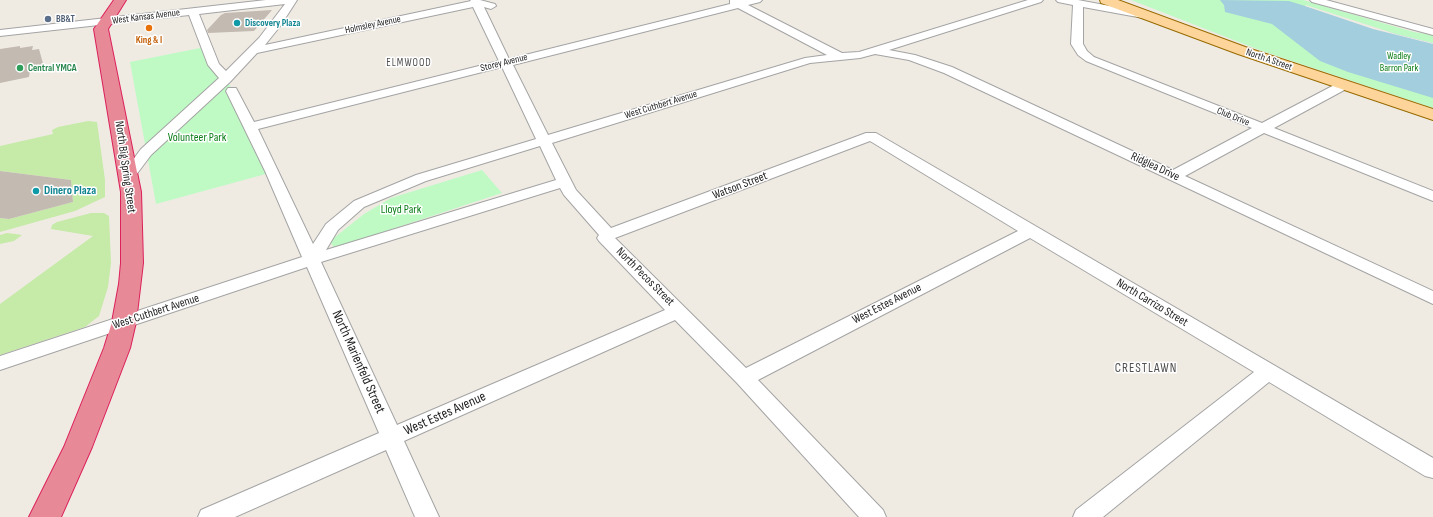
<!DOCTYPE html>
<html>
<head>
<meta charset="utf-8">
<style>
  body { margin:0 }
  canvas { display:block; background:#efebe3 }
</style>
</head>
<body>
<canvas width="1433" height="517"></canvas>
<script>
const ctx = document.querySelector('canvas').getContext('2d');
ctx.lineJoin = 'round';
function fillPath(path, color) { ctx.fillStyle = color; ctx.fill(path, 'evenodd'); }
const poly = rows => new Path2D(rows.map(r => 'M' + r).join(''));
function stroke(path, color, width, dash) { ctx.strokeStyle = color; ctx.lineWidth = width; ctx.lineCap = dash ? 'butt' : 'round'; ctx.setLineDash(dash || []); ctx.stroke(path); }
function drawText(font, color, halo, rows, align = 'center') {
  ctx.font = font + ' "Sofia Sans Condensed",sans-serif'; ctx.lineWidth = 3; ctx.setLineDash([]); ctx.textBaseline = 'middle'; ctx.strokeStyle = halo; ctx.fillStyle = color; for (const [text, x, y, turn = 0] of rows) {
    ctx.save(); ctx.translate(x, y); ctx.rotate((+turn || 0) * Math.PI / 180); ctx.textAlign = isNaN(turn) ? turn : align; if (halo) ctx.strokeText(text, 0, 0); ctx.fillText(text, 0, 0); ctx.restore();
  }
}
fillPath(poly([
  [88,121,97,122,105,180,105,197,75,211,0,232,0,218,9,219,73,202,71,180,0,171,0,146,53,134,52,130,58,127],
  [91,213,104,213,109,216,111,263,108,287,99,316,85,327,0,355,0,304,93,236,51,229,52,225,57,222],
  [7,233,15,234,22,235,14,241,0,244,0,235]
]), '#c6eaa8');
fillPath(poly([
  [1131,0,1303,0,1414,32,1433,35,1433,108,1262,51],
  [210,46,273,172,156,204,130,62],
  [482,170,502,193,334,248,330,241,364,214,391,198]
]), '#bffac5');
fillPath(poly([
  [1220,0,1289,1,1396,34,1433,43,1433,98,1348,72,1320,61,1272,24,1225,12,1224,5]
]), '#a3cedd');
fillPath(poly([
  [1306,5,1396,34,1433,43,1433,44,1373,29,1305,6]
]), '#efebe3');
fillPath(poly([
  [272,10,254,31,208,33,207,30,221,15,225,13],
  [20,46,20,48,33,46,32,50,39,49,44,67,30,70,29,77,0,83,0,49],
  [0,171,71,180,73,202,9,219,0,218]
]), '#c3bab2');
const minor = poly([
  [266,0,297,0,281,25,265,45,471,1,470,0,480,0,495,4,496,6,491,9,484,7,509,59,730,4,730,0,762,0,760,2,748,5,842,53,859,52,1028,0,1043,0,1041,2,889,50,915,55,952,67,1173,170,1252,128,1086,61,1078,55,1071,44,1073,5,1058,2,1056,0,1078,0,1147,13,1148,15,1147,17,1143,18,1083,7,1083,44,1087,51,1094,57,1262,123,1340,82,1348,82,1350,85,1348,88,1274,128,1433,191,1433,201,1264,133,1185,176,1433,291,1433,304,944,73,909,60,875,54,860,58,810,63,552,143,576,190,611,228,866,133,876,133,1433,458,1433,478,1425,476,1269,382,1103,517,1073,517,1076,510,1254,372,1030,238,758,380,883,510,886,517,859,517,737,383,675,320,404,441,439,517,415,517,386,450,235,517,198,517,201,510,379,433,307,267,0,370,0,356,302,257,265,171,226,91,228,88,236,88,254,122,499,61,473,7,257,53,230,82,151,155,133,179,128,180,123,179,121,176,141,149,219,78,208,65,189,15,0,36,0,30,266,0],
  [285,4,259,38,226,71,219,64,199,14,285,4],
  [738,8,827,55,805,58,548,135,513,65,738,8],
  [502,67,536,139,416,175,354,201,326,224,313,244,258,129,502,67],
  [870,141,1018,231,746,368,615,238,870,141],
  [540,146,556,180,326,250,338,230,364,207,426,181,540,146],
  [560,188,564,195,599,235,597,238,599,241,665,310,397,425,321,262,560,188],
  [1310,0,1326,0,1433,29,1433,35,1312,2,1310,0]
]);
const major = poly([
  [1100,0,1118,0,1248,48,1433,109,1433,120,1238,54,1101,3,1100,0]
]);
const highway = poly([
  [114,0,126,0,108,29,141,192,143,263,136,322,130,348,92,447,61,517,29,517,64,447,104,348,112,322,119,284,121,263,121,192,94,29,114,0]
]);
stroke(minor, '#a4a4a4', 2);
stroke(major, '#976a00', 2);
stroke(highway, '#dc215b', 2);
fillPath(minor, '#fff');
fillPath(major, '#fdd59a');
fillPath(highway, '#e88998');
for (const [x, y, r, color] of [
  [48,19,4,"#5c6f8a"],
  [237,23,4,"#0f9aa8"],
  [149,28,4,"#e8710a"],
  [20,68,4,"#2e9e5b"],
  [36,191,4,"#0f9aa8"]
]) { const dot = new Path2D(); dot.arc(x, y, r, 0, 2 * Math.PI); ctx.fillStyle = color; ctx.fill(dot); stroke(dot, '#fff', 1.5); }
drawText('10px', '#1d1d1d', '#fff', [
  ["West Kansas Avenue",146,17,-7],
  ["Holmsley Avenue",373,25,-12],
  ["North A Street",1269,60,19],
  ["Storey Avenue",504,63,-14],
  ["West Cuthbert Avenue",661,105,-17],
  ["Club Drive",1233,117,22]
]);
drawText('bold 10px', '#4e5e75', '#fff', [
  ["BB&T",56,19]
], 'left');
drawText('bold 10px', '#0d838f', '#fff', [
  ["Discovery Plaza",245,23]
], 'left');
drawText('bold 10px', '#c56008', '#fff', [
  ["King & I",149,40]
]);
drawText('10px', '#0a7d17', '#fff', [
  ["Wadley",1399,56],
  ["Barron Park",1399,68]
]);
drawText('bold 10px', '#27864d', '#fff', [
  ["Central YMCA",28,68]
], 'left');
ctx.letterSpacing = '1px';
drawText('11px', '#505050', '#fff', [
  ["ELMWOOD",409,63]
]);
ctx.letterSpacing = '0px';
drawText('12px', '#0a7d17', '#fff', [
  ["Volunteer Park",197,138],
  ["Lloyd Park",401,210]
]);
drawText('12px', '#1d1d1d', '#fff', [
  ["North Big Spring Street",125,167,82],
  ["Ridglea Drive",1155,167,25],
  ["Watson Street",740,186,-21],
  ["North Pecos Street",645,277,45],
  ["North Carrizo Street",1152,303,31],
  ["West Estes Avenue",887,304,-27],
  ["West Cuthbert Avenue",156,312,-18]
]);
drawText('bold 12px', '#0d838f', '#fff', [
  ["Dinero Plaza",44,191]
], 'left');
ctx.letterSpacing = '1px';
drawText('13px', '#505050', '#fff', [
  ["CRESTLAWN",1146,369]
]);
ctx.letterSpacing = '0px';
drawText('14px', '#1d1d1d', '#fff', [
  ["North Marienfeld Street",358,362,66],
  ["West Estes Avenue",445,414,-24]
]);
</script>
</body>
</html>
